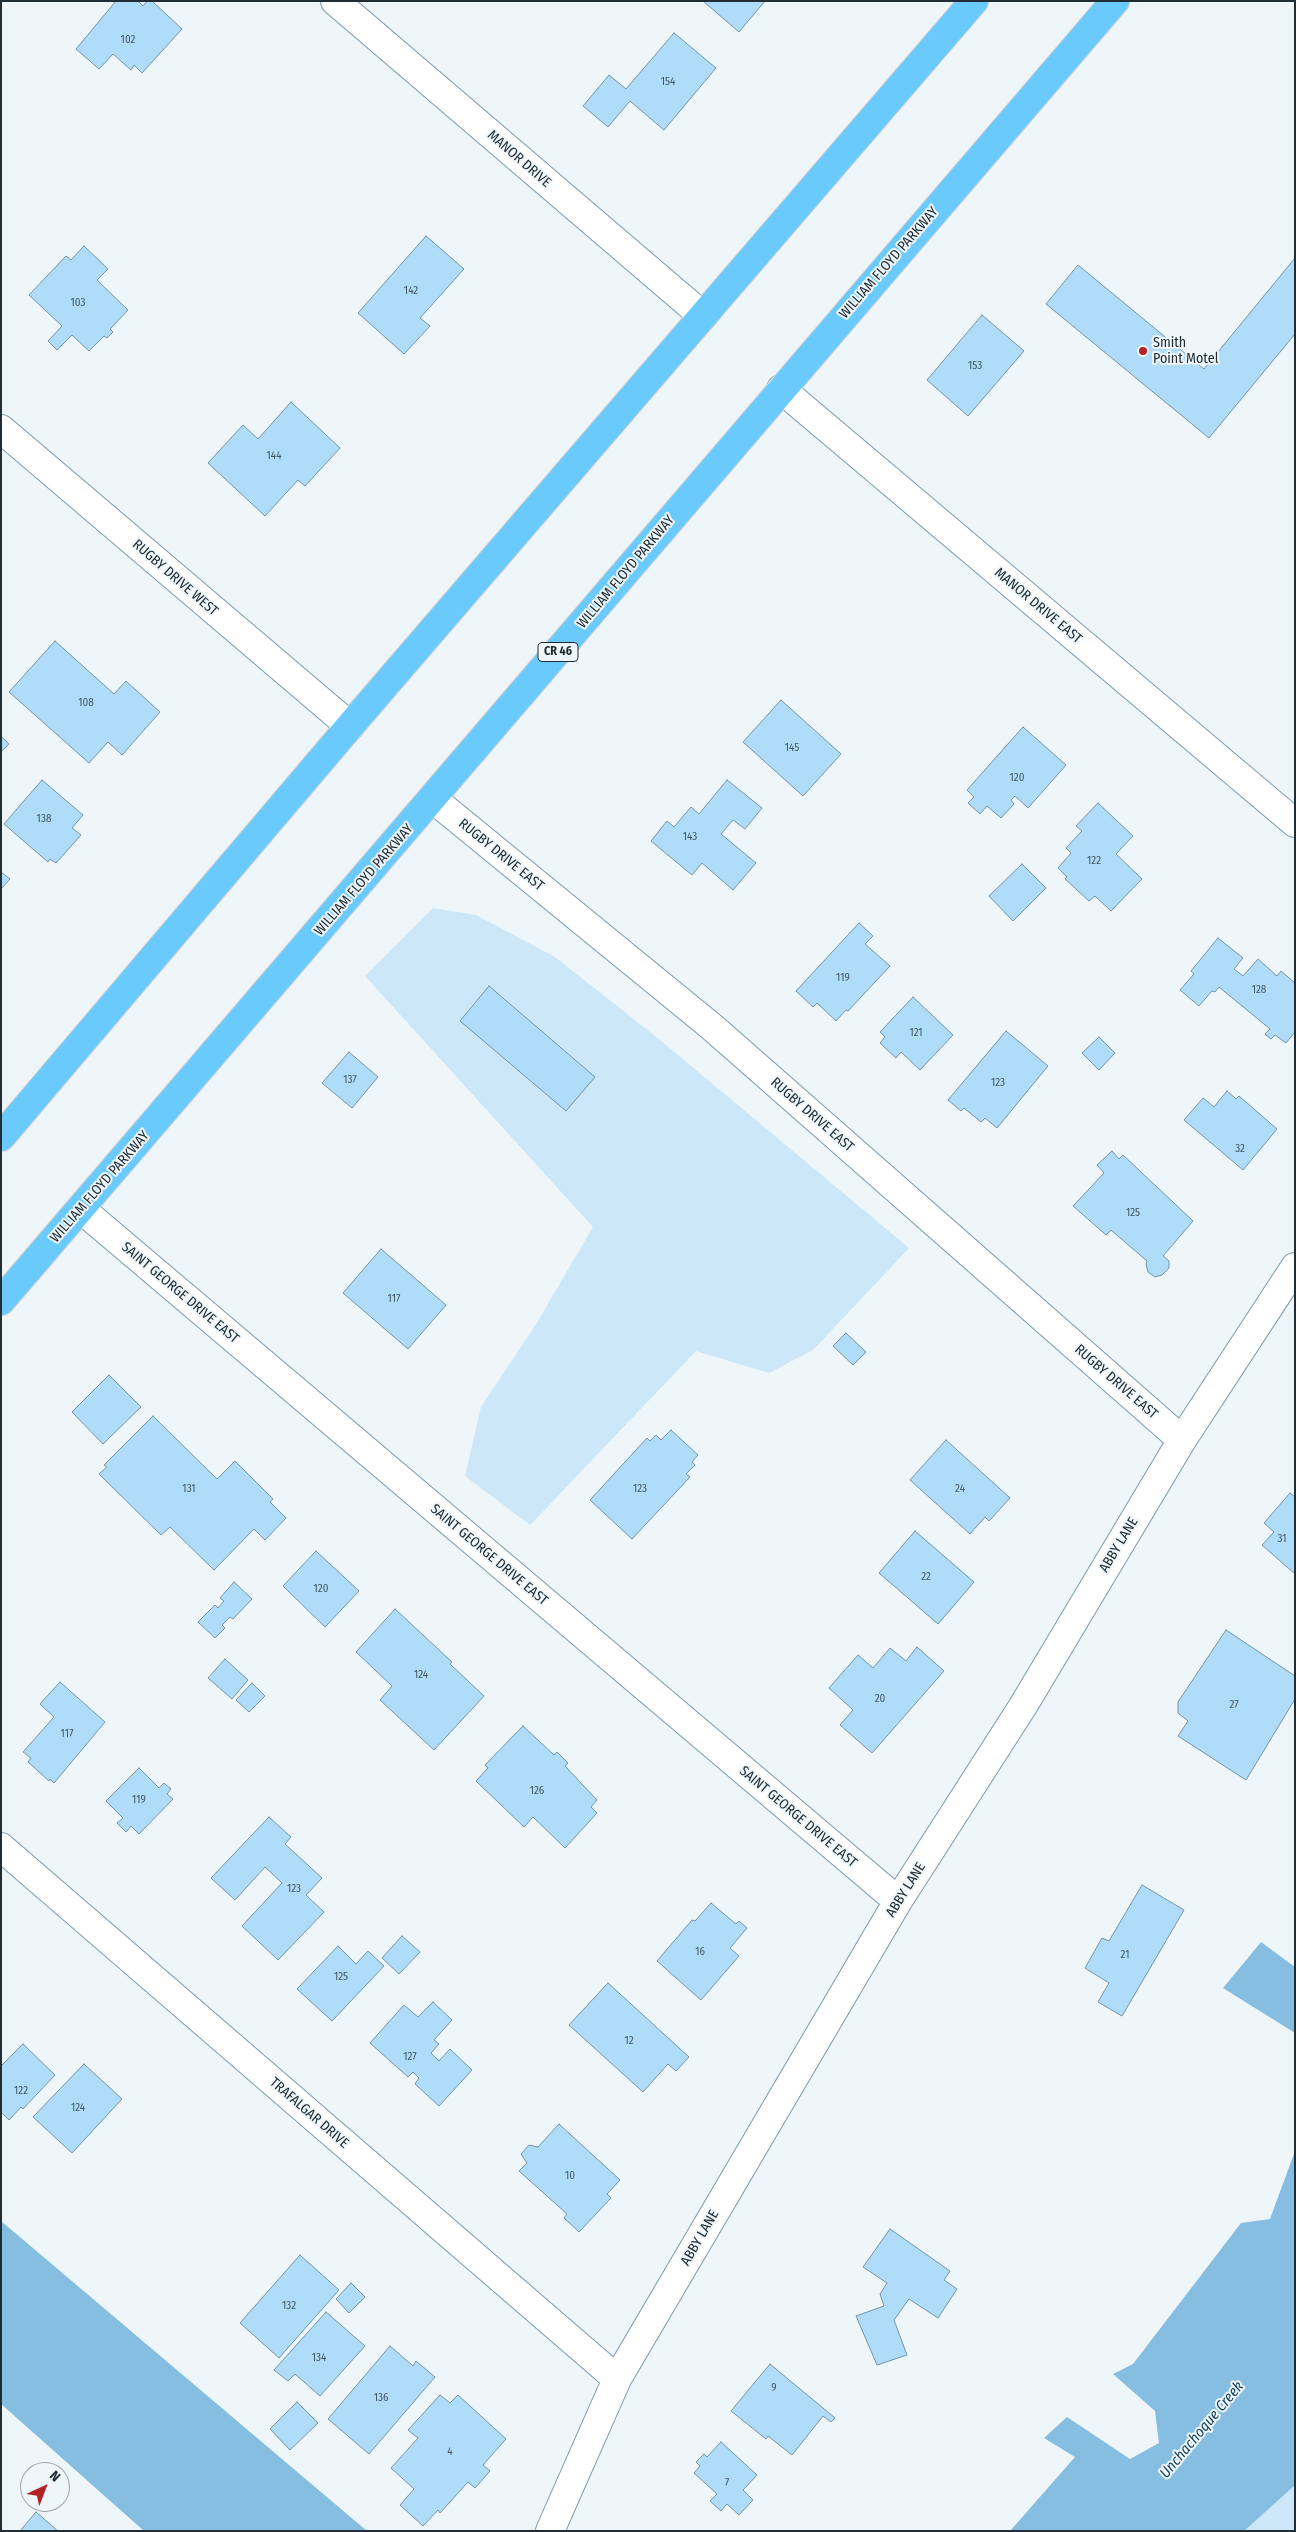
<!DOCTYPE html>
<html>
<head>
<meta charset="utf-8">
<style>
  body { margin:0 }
  #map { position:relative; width:1296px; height:2532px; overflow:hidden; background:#eff6fa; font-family:"Fira Sans Condensed",sans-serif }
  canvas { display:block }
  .frame { position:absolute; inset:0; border:2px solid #202d35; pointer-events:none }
  .north { position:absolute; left:20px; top:2462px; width:50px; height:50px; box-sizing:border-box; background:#eff6fa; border:1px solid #9ca6ab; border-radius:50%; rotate:43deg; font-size:14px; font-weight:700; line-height:20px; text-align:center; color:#202d35 }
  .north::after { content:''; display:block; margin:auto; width:18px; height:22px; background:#b32225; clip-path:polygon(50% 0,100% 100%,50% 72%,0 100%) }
</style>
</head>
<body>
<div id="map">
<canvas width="1296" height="2532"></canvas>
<div class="frame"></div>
<div class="north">N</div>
</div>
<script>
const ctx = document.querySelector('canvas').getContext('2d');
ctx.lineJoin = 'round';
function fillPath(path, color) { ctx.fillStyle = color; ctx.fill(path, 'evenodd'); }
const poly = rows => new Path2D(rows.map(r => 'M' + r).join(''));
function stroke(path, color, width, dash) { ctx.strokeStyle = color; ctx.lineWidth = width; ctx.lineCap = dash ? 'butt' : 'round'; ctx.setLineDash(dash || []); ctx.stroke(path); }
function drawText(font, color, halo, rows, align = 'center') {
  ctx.font = font + ' "Fira Sans Condensed",sans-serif'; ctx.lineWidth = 4; ctx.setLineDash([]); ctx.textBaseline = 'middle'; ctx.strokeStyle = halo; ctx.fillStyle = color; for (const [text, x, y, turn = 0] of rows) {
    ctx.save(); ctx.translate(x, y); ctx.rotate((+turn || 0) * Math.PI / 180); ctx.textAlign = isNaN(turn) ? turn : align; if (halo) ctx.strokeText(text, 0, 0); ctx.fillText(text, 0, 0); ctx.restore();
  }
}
fillPath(poly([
  [433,908,476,915,555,957,655,1036,909,1248,813,1350,769,1373,696,1351,530,1525,465,1476,481,1407,535,1326,593,1227,365,976],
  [1295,2433,1295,2531,1228,2531]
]), '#cbe7f8');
fillPath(poly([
  [1261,1942,1295,1967,1295,2033,1223,1988],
  [1295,2151,1295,2485,1244,2531,1010,2531,1075,2457,1044,2438,1067,2417,1130,2459,1159,2443,1155,2411,1113,2374,1133,2364,1241,2223,1270,2219],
  [1,2221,367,2531,144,2531,1,2404]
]), '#85bee0');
const building = poly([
  [116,1,138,1,143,6,147,1,152,1,182,29,142,73,134,65,131,70,113,54,99,69,76,49,116,1],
  [703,1,765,1,739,32,703,1],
  [674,33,716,68,664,130,630,101,608,127,583,106,609,75,626,89,674,33],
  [426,236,464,269,420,318,430,326,404,354,358,313,426,236],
  [84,246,108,269,97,280,128,310,110,329,113,332,107,338,104,336,89,351,72,335,57,350,48,341,62,326,29,295,66,256,71,260,84,246],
  [1295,258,1295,334,1209,438,1046,304,1078,265,1204,369,1295,258],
  [982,315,1024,351,968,416,927,380,982,315],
  [291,402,340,448,305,486,298,480,265,516,208,463,243,425,258,439,291,402],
  [55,641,114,694,126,681,160,712,122,755,108,742,89,763,9,692,55,641],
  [781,700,841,754,803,796,743,742,781,700],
  [1023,727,1066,765,1028,808,1015,796,1011,800,1014,804,1001,818,987,806,980,814,968,803,974,797,967,790,1023,727],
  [1,736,9,744,1,752,1,736],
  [42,780,83,815,72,828,81,835,56,863,50,859,48,862,4,824,42,780],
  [727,780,762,808,745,829,733,820,721,834,756,863,733,890,702,863,692,875,651,841,667,821,674,827,691,807,699,814,727,780],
  [1098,803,1133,836,1116,854,1142,879,1111,911,1095,896,1089,901,1065,879,1067,877,1058,868,1071,853,1066,848,1082,831,1076,826,1098,803],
  [1022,864,1046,888,1013,921,989,896,1022,864],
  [1,872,10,879,1,889,1,872],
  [859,923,873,936,865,944,890,966,848,1011,846,1010,836,1021,817,1003,813,1007,796,991,859,923],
  [1218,938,1243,958,1234,969,1243,976,1258,959,1277,976,1281,971,1295,983,1295,1032,1286,1043,1275,1035,1271,1039,1265,1034,1270,1029,1219,987,1215,992,1212,991,1199,1006,1180,990,1194,974,1191,971,1218,938],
  [489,986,595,1077,566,1111,460,1021,489,986],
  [913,997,953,1035,920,1070,901,1052,896,1058,880,1043,885,1037,880,1032,913,997],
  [1006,1031,1048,1066,997,1128,985,1118,981,1122,964,1108,961,1111,948,1100,1006,1031],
  [1099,1037,1115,1053,1099,1070,1082,1053,1099,1037],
  [349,1052,378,1077,352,1108,322,1083,349,1052],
  [1227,1091,1236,1099,1239,1096,1277,1129,1243,1170,1184,1120,1203,1098,1214,1107,1227,1091],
  [1112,1151,1119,1159,1123,1155,1193,1221,1163,1256,1169,1261,1169,1268,1162,1275,1155,1277,1148,1272,1146,1264,1147,1261,1111,1230,1106,1235,1073,1206,1104,1173,1097,1165,1112,1151],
  [381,1249,446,1305,408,1349,343,1293,381,1249],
  [846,1333,866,1352,853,1365,833,1346,846,1333],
  [109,1375,141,1407,103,1444,72,1412,109,1375],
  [153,1416,217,1479,235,1461,273,1499,270,1502,286,1518,265,1540,254,1529,214,1570,170,1527,161,1535,99,1474,107,1467,104,1465,153,1416],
  [671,1430,698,1455,692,1462,695,1465,686,1474,690,1477,632,1539,590,1500,647,1438,650,1441,656,1435,661,1440,671,1430],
  [946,1440,1010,1498,989,1521,985,1517,970,1534,910,1480,946,1440],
  [1290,1493,1295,1497,1295,1574,1262,1545,1274,1532,1264,1523,1290,1493],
  [915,1531,974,1582,938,1624,879,1573,915,1531],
  [316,1551,359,1591,325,1627,283,1586,316,1551],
  [234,1582,252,1599,233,1619,230,1617,222,1625,225,1628,215,1638,198,1622,215,1605,218,1608,224,1601,220,1598,234,1582],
  [395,1609,452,1662,450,1664,484,1696,434,1750,380,1700,392,1686,356,1652,395,1609],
  [1226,1630,1295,1676,1295,1699,1246,1780,1178,1736,1188,1721,1178,1713,1178,1702,1226,1630],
  [917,1647,944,1671,872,1753,840,1725,853,1710,829,1688,858,1655,873,1668,890,1648,906,1661,917,1647],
  [225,1659,248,1680,232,1699,208,1678,225,1659],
  [60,1682,105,1722,54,1783,50,1779,49,1781,28,1762,31,1758,23,1752,54,1717,40,1704,60,1682],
  [252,1683,265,1696,249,1712,236,1700,252,1683],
  [523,1726,554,1755,557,1752,568,1763,565,1766,597,1800,591,1807,597,1813,565,1848,533,1817,524,1827,476,1781,488,1768,485,1765,523,1726],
  [139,1768,159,1788,164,1783,171,1789,167,1794,173,1799,139,1834,131,1826,126,1832,117,1823,123,1818,106,1801,139,1768],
  [269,1817,291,1837,285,1844,322,1878,306,1895,324,1912,278,1960,242,1926,282,1883,265,1867,235,1900,211,1878,269,1817],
  [1142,1885,1184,1910,1122,2016,1098,2002,1109,1983,1085,1968,1102,1938,1109,1941,1142,1885],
  [711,1903,736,1924,739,1921,747,1928,730,1948,739,1956,701,2000,657,1961,692,1920,695,1921,711,1903],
  [402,1936,420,1952,399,1974,382,1958,402,1936],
  [338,1946,356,1964,368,1951,384,1966,332,2021,297,1989,338,1946],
  [608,1983,689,2057,676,2071,668,2064,643,2092,569,2025,608,1983],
  [433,2002,452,2020,434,2040,439,2044,431,2053,439,2061,450,2049,472,2070,439,2106,415,2084,419,2078,413,2072,408,2077,370,2043,404,2005,418,2017,433,2002],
  [23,2044,55,2075,23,2109,21,2107,9,2120,1,2112,1,2066,23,2044],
  [84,2064,122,2099,72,2153,33,2117,84,2064],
  [559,2124,620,2180,607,2194,611,2198,579,2232,564,2218,567,2214,519,2171,527,2163,521,2154,529,2145,538,2147,559,2124],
  [890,2229,950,2271,944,2280,957,2289,938,2318,909,2299,894,2320,907,2355,877,2365,856,2316,884,2306,880,2294,887,2283,863,2267,890,2229],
  [300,2255,339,2290,279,2358,240,2323,300,2255],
  [351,2283,365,2297,349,2313,336,2299,351,2283],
  [326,2312,365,2346,320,2396,295,2374,288,2381,274,2370,326,2312],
  [390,2346,413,2366,416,2361,435,2377,369,2454,328,2419,390,2346],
  [770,2364,835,2418,831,2422,823,2416,792,2455,768,2436,766,2439,731,2411,770,2364],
  [440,2395,450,2403,458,2395,506,2439,483,2465,490,2471,475,2488,468,2482,440,2513,438,2510,423,2526,400,2505,414,2489,391,2468,418,2438,408,2430,440,2395],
  [297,2402,318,2423,290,2450,270,2429,297,2402],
  [721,2442,757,2475,743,2490,753,2500,739,2515,727,2504,721,2511,710,2501,717,2494,694,2473,700,2466,696,2462,704,2454,707,2457,721,2442],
  [36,2512,58,2531,20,2531,36,2512]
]);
fillPath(building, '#afdcf9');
stroke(building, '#7492a5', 1);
const minor = poly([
  [335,1,703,316],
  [781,389,1295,823],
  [1,429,350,726],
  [433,799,712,1027,1182,1440],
  [81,1209,898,1901],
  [1,1847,617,2379],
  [550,2531,617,2379,898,1901,1023,1706,1182,1440,1295,1267]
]);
const trunk = poly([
  [1,1137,350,726,974,1],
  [1,1301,1115,1]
]);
stroke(minor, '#7a99ac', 30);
stroke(trunk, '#ced1d3', 30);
stroke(minor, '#fff', 28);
stroke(trunk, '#6bcafc', 28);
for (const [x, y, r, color] of [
  [1143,351,5,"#b32225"]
]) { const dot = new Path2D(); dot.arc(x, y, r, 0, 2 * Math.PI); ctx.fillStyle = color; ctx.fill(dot); stroke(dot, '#eff6fa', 2); }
drawText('11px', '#445966', null, [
  ["102",128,40],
  ["154",668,82],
  ["142",411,291],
  ["103",78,303],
  ["153",975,366],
  ["144",274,456],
  ["108",86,703],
  ["145",792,748],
  ["120",1017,778],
  ["138",44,819],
  ["143",690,837],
  ["122",1094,861],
  ["119",843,978],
  ["128",1259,990],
  ["121",916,1033],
  ["137",350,1080],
  ["123",998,1083],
  ["32",1240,1149],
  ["125",1133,1213],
  ["117",394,1299],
  ["131",189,1489],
  ["123",640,1489],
  ["24",960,1489],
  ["31",1282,1539],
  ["22",926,1577],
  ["120",321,1589],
  ["124",421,1675],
  ["20",880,1699],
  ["27",1234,1705],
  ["117",67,1734],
  ["126",537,1791],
  ["119",139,1800],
  ["123",294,1889],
  ["16",700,1952],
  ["21",1125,1955],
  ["125",341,1977],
  ["12",629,2041],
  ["127",410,2057],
  ["122",21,2091],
  ["124",78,2108],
  ["10",570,2176],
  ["132",289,2306],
  ["134",319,2358],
  ["9",774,2388],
  ["136",381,2398],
  ["4",450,2452],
  ["7",727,2483]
]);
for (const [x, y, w] of [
  [558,652,40]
]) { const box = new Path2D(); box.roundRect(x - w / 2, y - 9.5, w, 19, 4); ctx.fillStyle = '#eff6fa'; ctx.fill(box); stroke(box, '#202d35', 1); }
drawText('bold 12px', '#202d35', null, [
  ["CR 46",558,652]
]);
drawText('14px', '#202d35', '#eff6fa', [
  ["MANOR DRIVE",519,159,41],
  ["WILLIAM FLOYD PARKWAY",889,263,-49],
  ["WILLIAM FLOYD PARKWAY",626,572,-50],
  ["RUGBY DRIVE WEST",175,578,41],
  ["MANOR DRIVE EAST",1038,606,40],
  ["RUGBY DRIVE EAST",501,855,39],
  ["WILLIAM FLOYD PARKWAY",364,880,-49],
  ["RUGBY DRIVE EAST",812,1115,41],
  ["WILLIAM FLOYD PARKWAY",100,1187,-49],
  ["SAINT GEORGE DRIVE EAST",180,1293,40],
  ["RUGBY DRIVE EAST",1116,1382,41],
  ["ABBY LANE",1119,1545,-59],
  ["SAINT GEORGE DRIVE EAST",489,1555,40],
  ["SAINT GEORGE DRIVE EAST",798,1817,40],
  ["ABBY LANE",906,1890,-58],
  ["TRAFALGAR DRIVE",309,2113,41],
  ["ABBY LANE",700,2238,-60]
]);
drawText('14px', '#202d35', '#eff6fa', [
  ["Smith",1153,343],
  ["Point Motel",1153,359]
], 'left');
drawText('italic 15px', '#17455d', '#eff6fa', [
  ["Unchachoque Creek",1202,2430,-50]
]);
</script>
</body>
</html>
